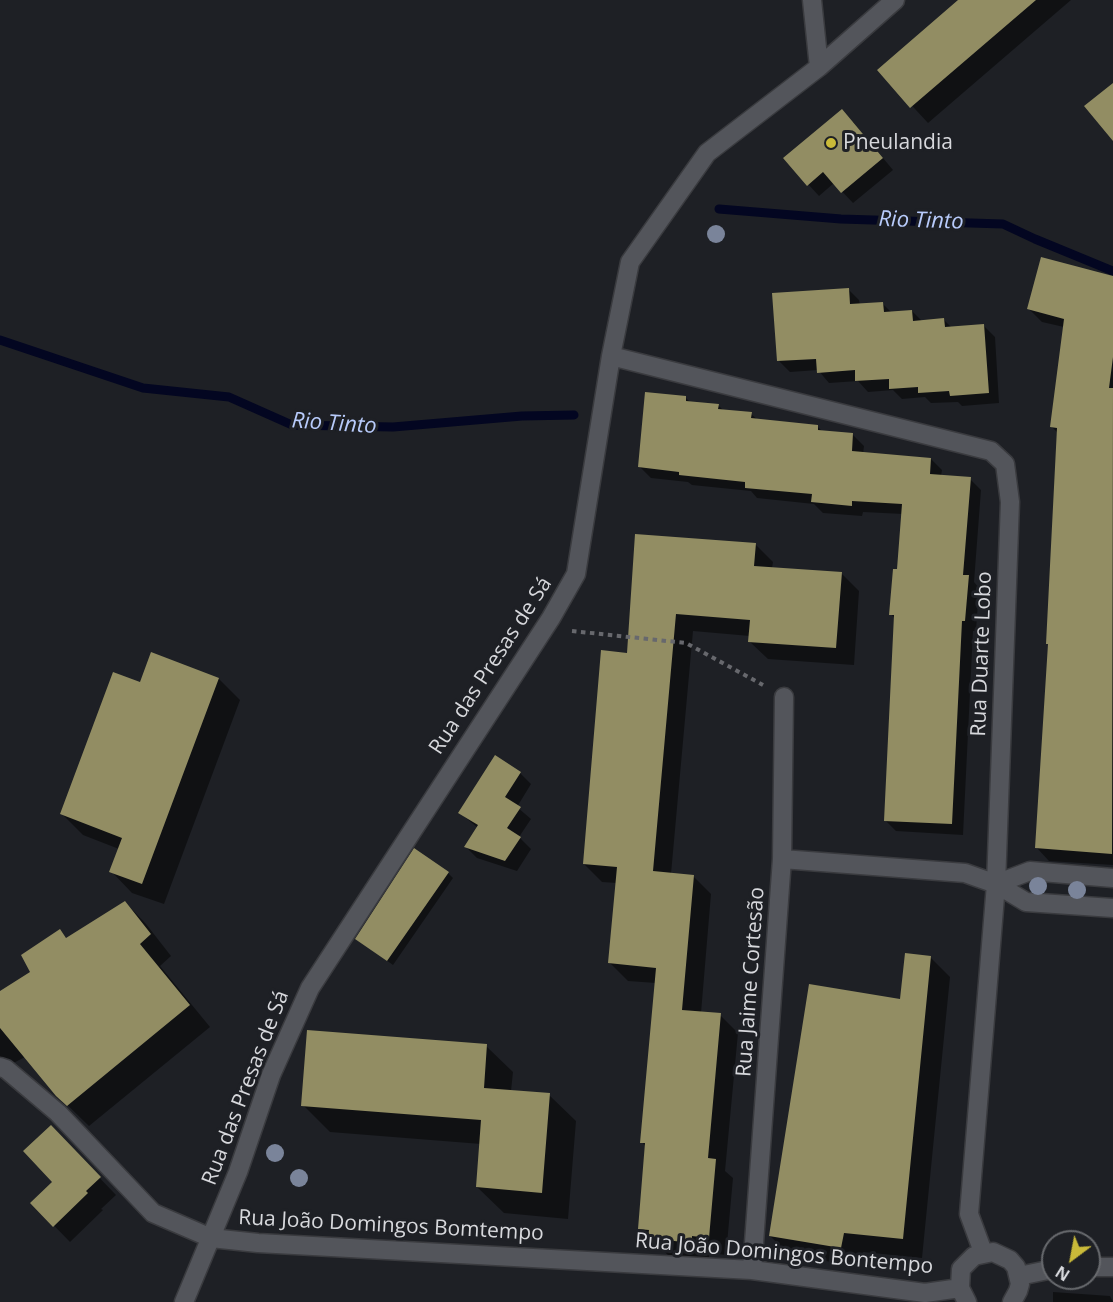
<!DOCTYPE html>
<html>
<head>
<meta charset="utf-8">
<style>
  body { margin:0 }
  #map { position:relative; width:1113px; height:1302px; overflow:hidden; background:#1e2025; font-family:"Open Sans",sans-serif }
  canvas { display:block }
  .north { position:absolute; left:1041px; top:1230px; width:60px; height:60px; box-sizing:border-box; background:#1e2025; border:2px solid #686a6e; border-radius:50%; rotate:212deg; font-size:16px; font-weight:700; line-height:24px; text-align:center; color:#d7d8dc }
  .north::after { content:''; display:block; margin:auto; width:21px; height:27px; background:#caba39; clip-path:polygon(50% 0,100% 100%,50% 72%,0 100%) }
</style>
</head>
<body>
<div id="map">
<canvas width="1113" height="1302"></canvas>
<div class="north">N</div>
</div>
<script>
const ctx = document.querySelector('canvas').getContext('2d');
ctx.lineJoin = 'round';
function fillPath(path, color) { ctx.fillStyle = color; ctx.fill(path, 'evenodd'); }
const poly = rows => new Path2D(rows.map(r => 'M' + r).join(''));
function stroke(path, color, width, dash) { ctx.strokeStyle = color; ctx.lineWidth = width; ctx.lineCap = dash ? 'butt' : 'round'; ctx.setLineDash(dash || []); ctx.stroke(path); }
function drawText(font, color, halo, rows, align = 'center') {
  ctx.font = font + ' "Open Sans",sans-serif'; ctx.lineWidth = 6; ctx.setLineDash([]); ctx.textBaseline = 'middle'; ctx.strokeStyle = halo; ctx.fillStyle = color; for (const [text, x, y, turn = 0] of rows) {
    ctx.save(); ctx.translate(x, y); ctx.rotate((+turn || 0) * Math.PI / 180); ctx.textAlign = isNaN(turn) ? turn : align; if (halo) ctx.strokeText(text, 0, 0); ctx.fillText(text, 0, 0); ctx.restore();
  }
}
fillPath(poly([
  [961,0,1071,0,928,123,879,70],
  [853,122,893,170,853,203,834,183,819,196,785,159],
  [1113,278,1113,865,1049,861,1037,848,1049,646,1048,644,1059,434,1052,427,1064,327,1042,322,1029,309],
  [848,289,859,300,860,305,882,303,892,313,912,311,922,321,944,320,952,328,984,326,995,337,999,403,962,406,958,402,931,403,925,397,902,399,893,390,868,392,858,381,829,383,818,370,790,372,779,361],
  [686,398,691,403,718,405,724,411,751,414,758,420,817,426,823,432,853,435,864,446,863,454,931,459,942,470,941,476,970,479,981,490,974,582,979,588,976,631,973,631,963,835,896,831,885,820,895,619,891,614,898,571,903,514,863,512,862,516,823,513,814,504,757,498,751,491,692,485,688,482,651,478,640,467],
  [755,544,773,562,772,568,841,573,859,591,854,665,768,659,750,642,750,636,693,631,671,874,693,876,711,894,701,1013,720,1015,738,1033,725,1171,733,1178,726,1255,709,1253,709,1260,668,1255,639,1229,646,1147,642,1142,656,983,628,981,610,963,617,883,602,882,584,864,629,655],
  [219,679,240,700,164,904,132,893,111,871,119,849,83,835,62,814,140,683],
  [520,773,531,784,517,807,531,819,519,837,531,849,517,871,477,858,466,847,478,828,460,813],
  [448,873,453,878,393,965,357,939],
  [125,902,146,924,171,956,160,966,210,1027,89,1126,57,1095,25,1057,2,1069,0,1068,0,993,32,972,60,931,67,939],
  [930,957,950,977,922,1258,863,1252,861,1267,790,1255,770,1236,902,1001],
  [486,1046,513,1072,511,1091,549,1095,576,1121,568,1219,504,1213,477,1187,481,1144,330,1132,303,1105],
  [67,1144,116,1195,101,1209,103,1210,70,1242,32,1203,54,1182],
  [1053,1292,1110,1296,1113,1302,1053,1302]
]), '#0007');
stroke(poly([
  [719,209,841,219,1003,224,1035,239,1113,271],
  [0,340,143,388,229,397,292,425,393,427,522,416,574,415]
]), '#030621', 9);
fillPath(poly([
  [958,0,1036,0,910,108,877,70],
  [1113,83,1113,141,1084,106],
  [842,109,883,158,841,193,823,172,807,186,783,158],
  [1041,257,1113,276,1113,357,1109,388,1113,388,1112,854,1035,848,1048,644,1046,644,1057,428,1050,427,1064,319,1027,309],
  [849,288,850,304,883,302,884,312,912,310,913,321,944,318,945,327,984,324,989,393,950,396,949,391,918,393,918,387,889,389,889,379,855,381,855,370,817,373,816,359,777,361,772,293],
  [645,392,686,396,686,401,719,404,718,409,752,412,751,418,818,425,818,430,853,433,852,451,931,458,930,474,971,477,963,575,969,575,965,621,962,621,952,824,884,821,894,615,889,615,893,569,897,569,902,504,852,501,852,506,811,502,812,494,745,488,745,482,679,475,679,472,638,467],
  [635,534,756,543,754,566,842,572,836,648,748,642,750,620,676,614,653,871,694,875,682,1010,721,1013,708,1158,716,1159,709,1238,692,1236,692,1243,648,1238,649,1230,638,1229,645,1143,640,1143,656,968,608,963,617,867,583,864,601,650,627,653],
  [151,652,219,678,142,884,109,872,122,838,60,814,113,672,140,682],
  [495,755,521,772,505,797,521,807,507,828,521,837,505,861,464,847,478,825,458,813],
  [414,848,449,872,387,961,355,939],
  [125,901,151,934,140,944,190,1005,67,1106,56,1096,0,1028,0,991,30,972,21,955,60,929,66,938],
  [905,953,931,956,903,1239,844,1233,841,1248,769,1236,809,984,900,999],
  [307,1030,487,1044,484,1088,550,1093,542,1193,476,1187,481,1120,301,1106],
  [51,1125,101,1177,86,1191,88,1193,53,1227,30,1203,52,1182,23,1151]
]), '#928d63');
const minor = poly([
  [812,0,819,67],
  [611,356,991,451,1005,464,1010,502,996,884,969,1214,983,1252],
  [782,859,965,873,996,884,1026,902,1113,908],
  [996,884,1030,871,1113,878],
  [0,1067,6,1069,58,1113,153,1213,211,1238,258,1243,752,1270,925,1293,960,1288],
  [1089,1267,1113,1267],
  [752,1270,782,859,784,697],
  [1019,1276,1053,1269],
  [184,1302,238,1172,271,1075,310,988,551,618,576,574,611,356,630,262,707,153,819,67,895,0],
  [967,1302,960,1288,961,1269,974,1256,993,1252,1010,1260,1016,1267,1020,1284,1018,1291,1012,1302]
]);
stroke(minor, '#3a3b3f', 21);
stroke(poly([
  [572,631,686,643,763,685]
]), '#67686d', 4, [4.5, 4.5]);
stroke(minor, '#53555b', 18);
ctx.fillStyle = '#7a849a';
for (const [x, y] of [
  [716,234],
  [1038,886],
  [1077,890],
  [275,1153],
  [299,1178]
]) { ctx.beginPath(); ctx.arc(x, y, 9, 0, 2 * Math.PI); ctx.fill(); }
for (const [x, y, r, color] of [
  [831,143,6,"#caba39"]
]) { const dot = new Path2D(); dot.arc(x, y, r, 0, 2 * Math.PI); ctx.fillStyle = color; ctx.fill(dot); stroke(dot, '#1e2025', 2); }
drawText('21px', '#d7d8dc', '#1e2025', [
  ["Pneulandia",843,143]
], 'left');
drawText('21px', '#d7d8dc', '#1e2025', [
  ["Rua Duarte Lobo",982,654,-88],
  ["Rua das Presas de Sá",491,666,-57],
  ["Rua Jaime Cortesão",751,982,-86],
  ["Rua das Presas de Sá",246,1088,-69],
  ["Rua João Domingos Bomtempo",391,1226,3],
  ["Rua João Domingos Bontempo",784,1254,5]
]);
drawText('italic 22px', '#b8cbfb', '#1e2025', [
  ["Rio Tinto",921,221,2],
  ["Rio Tinto",334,424,4]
]);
</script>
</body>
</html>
